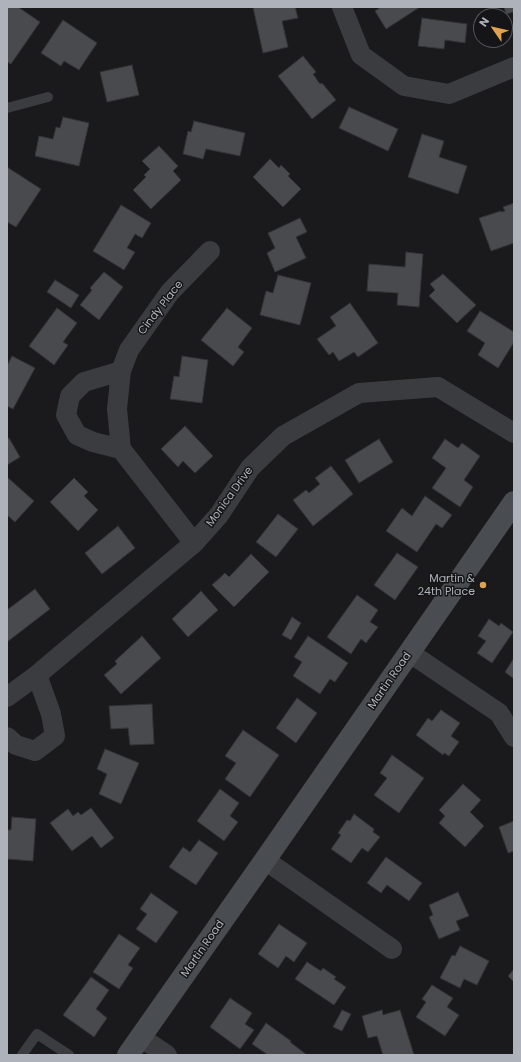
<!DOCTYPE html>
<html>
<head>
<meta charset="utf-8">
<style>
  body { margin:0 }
  #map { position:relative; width:521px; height:1062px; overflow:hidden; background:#1a1a1c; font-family:Poppins,sans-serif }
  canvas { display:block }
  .frame { position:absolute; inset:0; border:8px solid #aeb2ba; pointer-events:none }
  .north { position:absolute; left:473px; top:8px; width:40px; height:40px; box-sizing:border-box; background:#151517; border:1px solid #525458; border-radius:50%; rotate:304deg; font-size:11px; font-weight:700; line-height:16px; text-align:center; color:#aeb2ba }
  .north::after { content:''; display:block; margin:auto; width:14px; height:18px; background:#e0a24e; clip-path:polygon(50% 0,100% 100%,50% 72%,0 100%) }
</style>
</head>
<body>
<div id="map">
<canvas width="521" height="1062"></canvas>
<div class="frame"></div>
<div class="north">N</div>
</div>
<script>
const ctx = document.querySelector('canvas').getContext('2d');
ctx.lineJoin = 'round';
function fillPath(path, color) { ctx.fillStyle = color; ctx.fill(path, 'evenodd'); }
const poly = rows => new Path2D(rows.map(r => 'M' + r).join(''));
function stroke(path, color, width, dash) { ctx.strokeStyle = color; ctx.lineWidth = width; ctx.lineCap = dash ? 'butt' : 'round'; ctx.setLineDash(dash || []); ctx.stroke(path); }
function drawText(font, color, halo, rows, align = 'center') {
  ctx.font = font + ' Poppins,sans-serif'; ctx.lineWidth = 3; ctx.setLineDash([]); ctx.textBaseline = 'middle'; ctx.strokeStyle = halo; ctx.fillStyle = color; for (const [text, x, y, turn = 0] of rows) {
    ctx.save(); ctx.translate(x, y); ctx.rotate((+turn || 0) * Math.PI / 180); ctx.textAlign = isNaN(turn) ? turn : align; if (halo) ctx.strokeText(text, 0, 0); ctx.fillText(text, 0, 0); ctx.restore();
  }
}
const building = poly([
  [7,7,18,7,40,22,11,64,7,62,7,7],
  [253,7,295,7,298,18,282,21,288,47,263,53,253,7],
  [381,7,420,7,386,29,375,11,381,7],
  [504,7,514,7,514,12,506,14,504,7],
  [422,18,467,24,465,43,445,40,444,49,418,46,422,18],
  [63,20,97,43,79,70,64,61,61,66,41,53,63,20],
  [303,56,316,72,313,74,320,84,322,83,336,100,312,119,278,76,303,56],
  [132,65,139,95,107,102,100,72,132,65],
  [349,107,398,129,388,151,339,128,349,107],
  [63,117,89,123,79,166,35,156,39,136,53,139,56,127,60,128,63,117],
  [194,121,245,133,240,156,206,149,203,159,183,154,188,131,191,132,194,121],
  [422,134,444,141,439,157,467,166,458,194,408,177,422,134],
  [159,146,178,166,173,171,181,180,151,209,133,190,146,177,144,175,150,169,142,161,159,146],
  [270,159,279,168,281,165,290,174,288,176,301,189,283,207,253,177,270,159],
  [7,167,41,189,16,227,7,222,7,167],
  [514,203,514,243,491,251,479,218,501,211,501,212,505,211,503,207,514,203],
  [121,205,151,223,142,238,135,234,127,248,135,252,124,270,93,251,121,205],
  [300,218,307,232,296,237,306,258,275,272,267,253,275,248,268,233,300,218],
  [406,252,423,254,419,307,397,305,398,293,367,291,369,264,405,267,406,252],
  [104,272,123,287,99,320,80,305,92,290,90,288,104,272],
  [443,274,476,305,457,323,429,296,435,290,430,284,443,274],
  [278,275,311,283,300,325,260,315,266,291,273,293,278,275],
  [55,280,79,295,71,308,47,292,55,280],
  [350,303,378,343,358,357,354,352,339,361,333,352,329,355,317,339,336,326,330,317,350,303],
  [57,308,77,323,63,342,68,345,54,365,29,346,57,308],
  [227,308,252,328,238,347,244,352,233,366,201,340,227,308],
  [480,311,514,332,514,342,498,368,478,355,485,343,467,331,480,311],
  [12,356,35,368,13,409,7,406,7,366,12,356],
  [182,356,208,360,202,403,170,399,174,376,179,377,182,356],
  [185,426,213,456,195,473,183,461,178,467,161,449,185,426],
  [9,438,20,457,7,465,7,439,9,438],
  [379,439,393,462,359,483,345,460,379,439],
  [445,439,458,448,462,443,480,456,464,480,473,487,460,507,432,488,446,468,432,458,445,439],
  [331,466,353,494,313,526,293,500,306,490,309,493,320,484,315,478,331,466],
  [7,477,34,501,15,522,7,515,7,477],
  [74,478,88,492,84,496,98,510,78,531,50,502,74,478],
  [425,496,452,515,442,528,436,524,417,552,386,531,402,508,412,516,425,496],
  [278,514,298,529,276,557,256,542,278,514],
  [118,526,135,548,102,574,85,553,118,526],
  [397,553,418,567,395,600,374,585,397,553],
  [251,554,269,572,234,607,212,585,225,573,229,577,251,554],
  [35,589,50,609,7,642,7,610,35,589],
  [201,591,218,610,188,637,172,619,201,591],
  [357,595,378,610,370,622,378,627,366,643,361,639,351,654,327,637,357,595],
  [292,617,301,623,291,640,282,635,292,617],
  [489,619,499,626,501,623,513,632,492,663,477,653,486,641,478,636,489,619],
  [142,636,161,658,121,694,104,675,117,664,115,661,142,636],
  [308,636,348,663,335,682,330,679,320,694,293,676,302,662,294,657,308,636],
  [514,658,514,679,505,672,514,658],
  [297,698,317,713,296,743,276,728,297,698],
  [152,704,154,744,130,745,128,728,111,729,109,706,152,704],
  [441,710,460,723,451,736,459,742,449,756,444,753,443,755,416,735,428,718,432,721,441,710],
  [243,730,279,755,250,797,225,779,236,763,225,756,243,730],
  [105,749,139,763,121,804,99,794,107,774,97,769,105,749],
  [392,755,424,778,399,813,374,795,387,778,380,773,392,755],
  [463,784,481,800,470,812,484,826,465,847,439,823,445,816,439,810,463,784],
  [220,789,239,803,230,816,238,822,224,841,197,821,220,789],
  [91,808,114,838,101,848,92,836,72,851,50,823,68,809,73,816,78,812,81,815,91,808],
  [354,814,374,829,373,832,380,837,368,852,362,848,351,863,331,849,341,835,338,833,347,820,350,821,354,814],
  [12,817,36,819,33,861,7,859,7,830,11,830,12,817],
  [514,821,514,851,508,853,499,827,514,821],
  [199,840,218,853,196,885,169,867,183,847,190,852,199,840],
  [386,857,422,883,409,901,387,885,381,893,367,883,386,857],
  [458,892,469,916,456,921,460,930,439,939,429,917,433,915,429,905,458,892],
  [151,893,178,912,156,943,136,929,147,914,140,909,151,893],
  [279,924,307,943,294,962,286,956,278,968,258,954,279,924],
  [119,934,140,948,128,965,133,968,119,989,93,972,119,934],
  [460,946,489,961,477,985,464,979,460,988,440,978,452,955,455,956,460,946],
  [307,962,321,971,323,968,336,977,334,979,346,987,334,1005,295,979,307,962],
  [514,969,514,982,508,976,514,969],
  [91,977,109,990,96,1009,107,1018,94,1037,63,1015,91,977],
  [432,985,453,998,447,1007,459,1015,445,1036,416,1017,426,1002,422,999,432,985],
  [230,998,252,1013,245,1024,254,1030,240,1049,210,1027,230,998],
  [342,1010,351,1014,342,1031,333,1027,342,1010],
  [382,1010,383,1015,400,1010,414,1055,383,1055,377,1036,368,1038,362,1016,382,1010],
  [266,1023,291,1041,290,1042,307,1055,268,1055,252,1044,266,1023]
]);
fillPath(building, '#494a4e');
stroke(building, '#343437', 1);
stroke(poly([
  [7,108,48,97],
  [22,1055,37,1034,69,1055]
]), '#3b3c40', 10);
stroke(poly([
  [342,7,361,55,404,86,449,94,514,67],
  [121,449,93,442,77,435,66,415,70,396,84,382,121,371],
  [194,543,121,449,117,409,121,371,129,350,170,292,210,251],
  [410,653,499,713,514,737],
  [7,697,37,675,194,543,219,515,250,468,283,436,359,393,438,387,514,433],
  [7,737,16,745,35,751,55,736,51,714,37,675],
  [265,860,392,949],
  [140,1037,167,1055]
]), '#3b3c40', 20);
stroke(poly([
  [128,1055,265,860,514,502]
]), '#494c50', 22);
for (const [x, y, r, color] of [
  [483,585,4,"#e0a24e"]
]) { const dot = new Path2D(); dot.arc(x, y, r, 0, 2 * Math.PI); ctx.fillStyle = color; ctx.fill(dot); stroke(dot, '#151517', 1.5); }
drawText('11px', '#aeb2ba', '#151517', [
  ["Cindy Place",161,308,-52],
  ["Monica Drive",230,497,-54],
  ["Martin Road",390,681,-55],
  ["Martin Road",203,949,-55]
]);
drawText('11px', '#aeb2ba', '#151517', [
  ["Martin &",475,579],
  ["24th Place",475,592]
], 'right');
</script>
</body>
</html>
